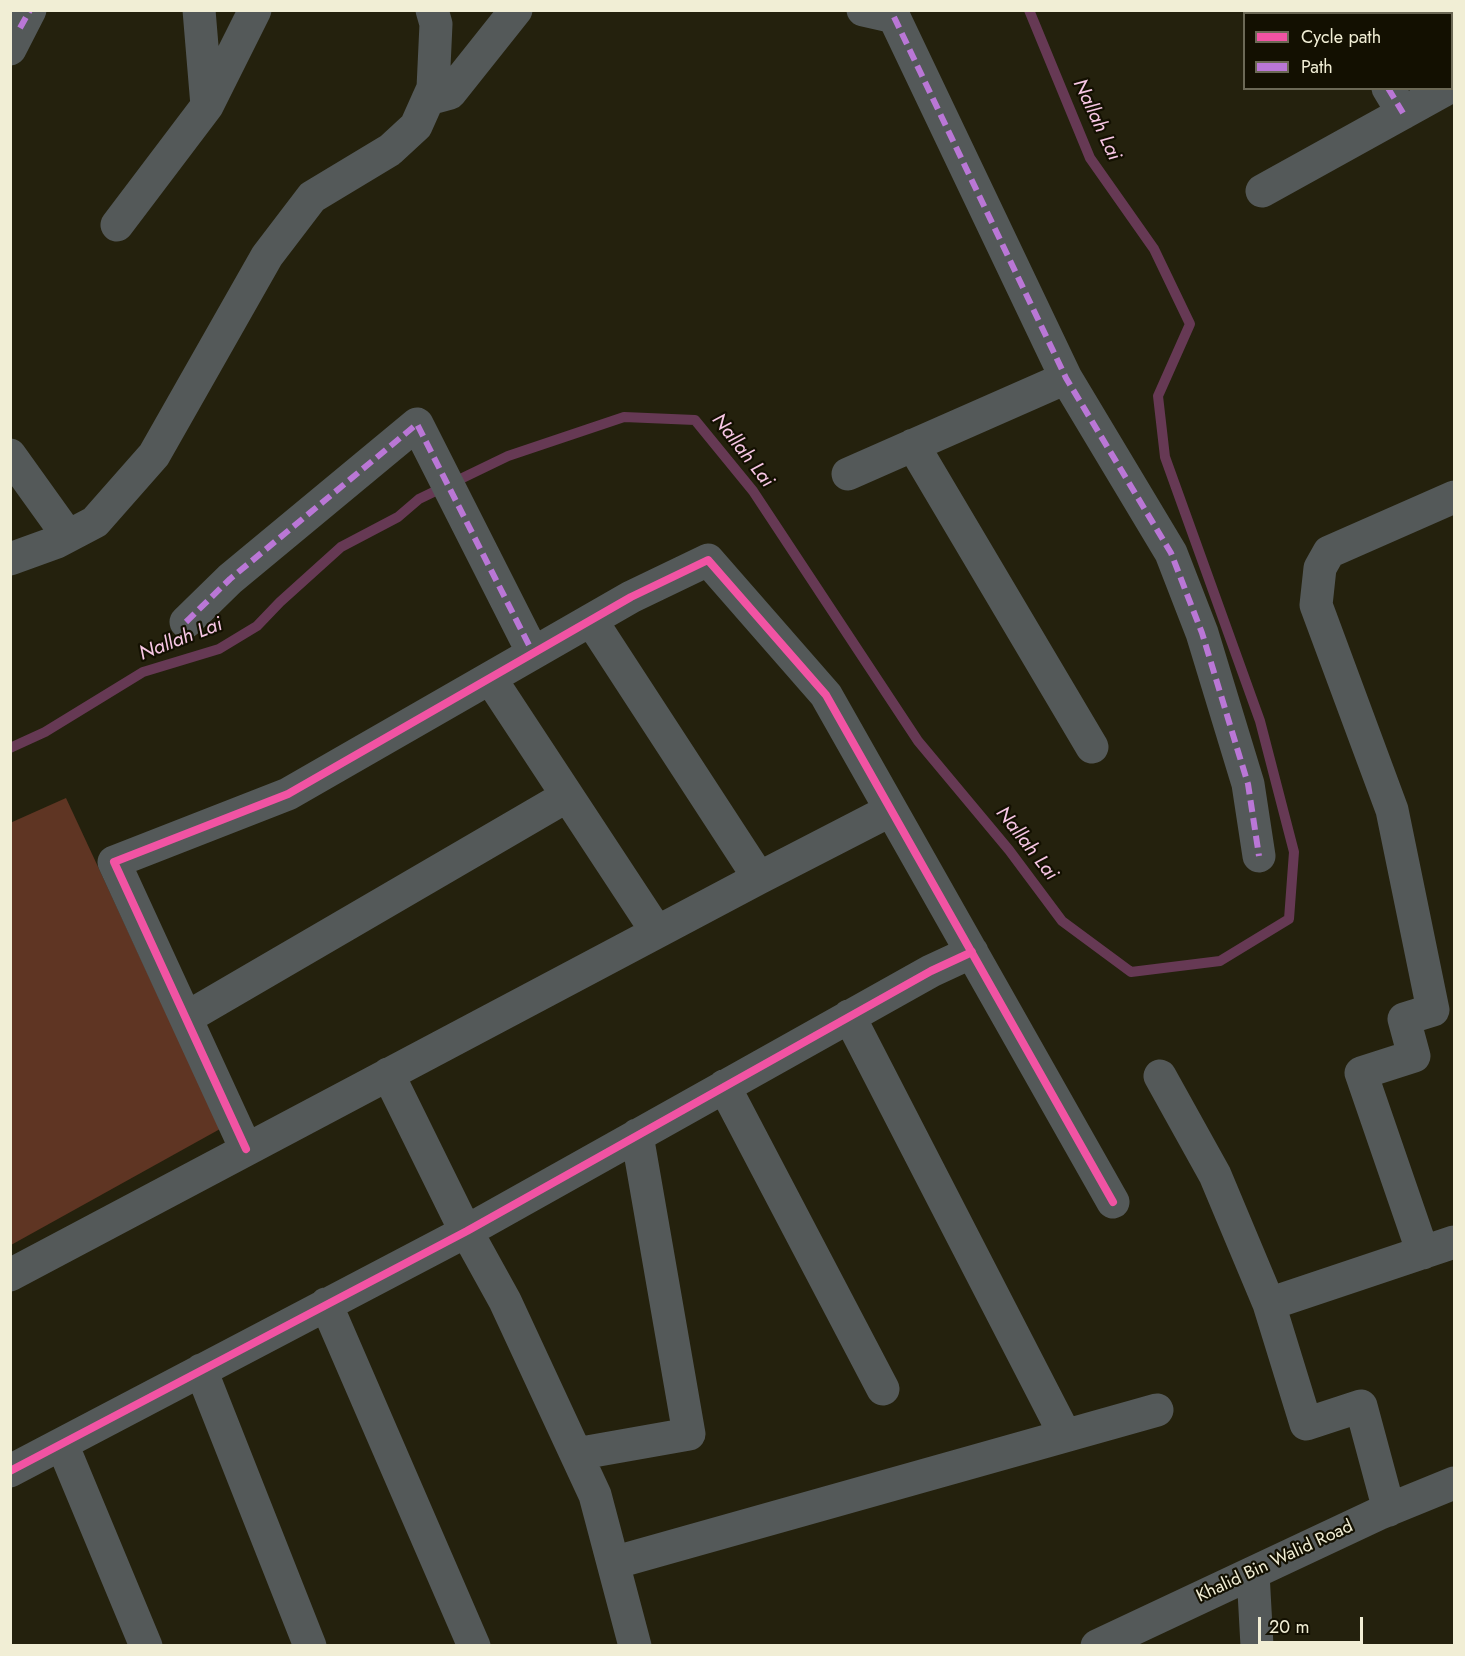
<!DOCTYPE html>
<html>
<head>
<meta charset="utf-8">
<style>
  body { margin:0 }
  #map { position:relative; width:1465px; height:1656px; overflow:hidden; background:#24210d; font-family:Jost,sans-serif }
  canvas { display:block }
  .frame { position:absolute; inset:0; border:12px solid #f1eed5; pointer-events:none }
  .legend { position:absolute; left:1243px; top:12px; width:210px; height:78px; box-sizing:border-box; background:#131001; border:2px solid #6c6956; margin:0; padding:8px 10px; list-style:none; font-size:18px; color:#f1eed5 }
  .legend li { display:flex; align-items:center; gap:12px; height:30px }
  .legend b { width:30px; border:2px solid #6c6956 }
  .scale { position:absolute; left:1258px; top:1617px; width:105px; height:27px; box-sizing:border-box; border:3px solid #f1eed5; border-top:0; padding-left:8px; font-size:18px; line-height:21px; white-space:nowrap; color:#f1eed5; -webkit-text-stroke:4px #131001; paint-order:stroke }
</style>
</head>
<body>
<div id="map">
<canvas width="1465" height="1656"></canvas>
<div class="frame"></div>
<ul class="legend">
<li><b style="height:8px;background:#f153a3"></b>Cycle path</li>
<li><b style="height:8px;background:#ba77d6"></b>Path</li>
</ul>
<div class="scale">20 m</div>
</div>
<script>
const ctx = document.querySelector('canvas').getContext('2d');
ctx.lineJoin = 'round';
function fillPath(path, color) { ctx.fillStyle = color; ctx.fill(path, 'evenodd'); }
const poly = rows => new Path2D(rows.map(r => 'M' + r).join(''));
function stroke(path, color, width, dash) { ctx.strokeStyle = color; ctx.lineWidth = width; ctx.lineCap = dash ? 'butt' : 'round'; ctx.setLineDash(dash || []); ctx.stroke(path); }
function drawText(font, color, halo, rows, align = 'center') {
  ctx.font = font + ' Jost,sans-serif'; ctx.lineWidth = 4.5; ctx.setLineDash([]); ctx.textBaseline = 'middle'; ctx.strokeStyle = halo; ctx.fillStyle = color; for (const [text, x, y, turn = 0] of rows) {
    ctx.save(); ctx.translate(x, y); ctx.rotate((+turn || 0) * Math.PI / 180); ctx.textAlign = isNaN(turn) ? turn : align; if (halo) ctx.strokeText(text, 0, 0); ctx.fillText(text, 0, 0); ctx.restore();
  }
}
fillPath(poly([
  [66,798,220,1129,11,1245,10,823]
]), '#5f3523');
stroke(poly([
  [10,748,45,732,143,672,219,649,257,626,280,602,341,547,398,517,419,499,508,456,624,417,695,420,753,491,918,741,1009,850,1062,921,1131,972,1220,961,1289,919,1294,852,1260,721,1165,457,1158,396,1190,324,1154,249,1090,158,1029,10]
]), '#663954', 10);
stroke(poly([
  [199,10,207,106],
  [863,10,894,17,1066,378,1171,553,1202,633,1248,784,1259,856],
  [1338,10,1340,14],
  [10,49,30,10],
  [1388,88,1403,113],
  [428,99,450,93,516,10],
  [1262,191,1448,88],
  [117,225,207,106,255,10],
  [913,445,1092,747],
  [10,455,68,536],
  [848,474,1066,378],
  [10,559,57,542,95,522,154,455,267,256,312,197,390,150,416,126,433,88,436,24,432,10],
  [591,620,759,878],
  [186,622,230,579,417,424,533,653],
  [490,678,657,932],
  [849,1016,1065,1435],
  [186,1018,567,796],
  [388,1074,458,1216,505,1301,595,1495,635,1646],
  [1160,1076,1215,1175,1269,1304,1306,1424,1361,1406,1389,1510],
  [724,1086,883,1389],
  [246,1149,114,862,288,794,631,597,708,560,826,695,1113,1202],
  [1423,1253,1361,1073,1414,1056,1404,1019,1433,1010,1392,810,1316,605,1320,568,1329,552,1454,497],
  [10,1275,759,878,891,810],
  [326,1304,474,1646],
  [1269,1304,1454,1242],
  [201,1370,310,1646],
  [62,1444,146,1646],
  [576,1454,689,1434,637,1135],
  [10,1471,467,1231,931,971,972,952],
  [613,1563,1157,1410],
  [1253,1573,1257,1646],
  [1097,1646,1378,1514,1454,1483]
]), '#545959', 33);
stroke(poly([
  [1338,10,1340,14],
  [894,17,1066,378,1171,553,1202,633,1248,784,1259,856],
  [20,28,30,10],
  [1388,88,1403,113],
  [186,622,230,579,417,424,533,653]
]), '#ba77d6', 6, [12, 6]);
stroke(poly([
  [246,1149,114,862,288,794,631,597,708,560,826,695,1113,1202],
  [10,1471,467,1231,931,971,972,952]
]), '#f153a3', 8);
drawText('18px', '#f1eed5', '#131001', [
  ["Khalid Bin Walid Road",1275,1562,-25]
]);
drawText('italic 20px', '#f8c7e5', '#131001', [
  ["Nallah Lai",1096,120,65],
  ["Nallah Lai",742,451,52],
  ["Nallah Lai",181,640,-21],
  ["Nallah Lai",1026,844,52]
]);
</script>
</body>
</html>
